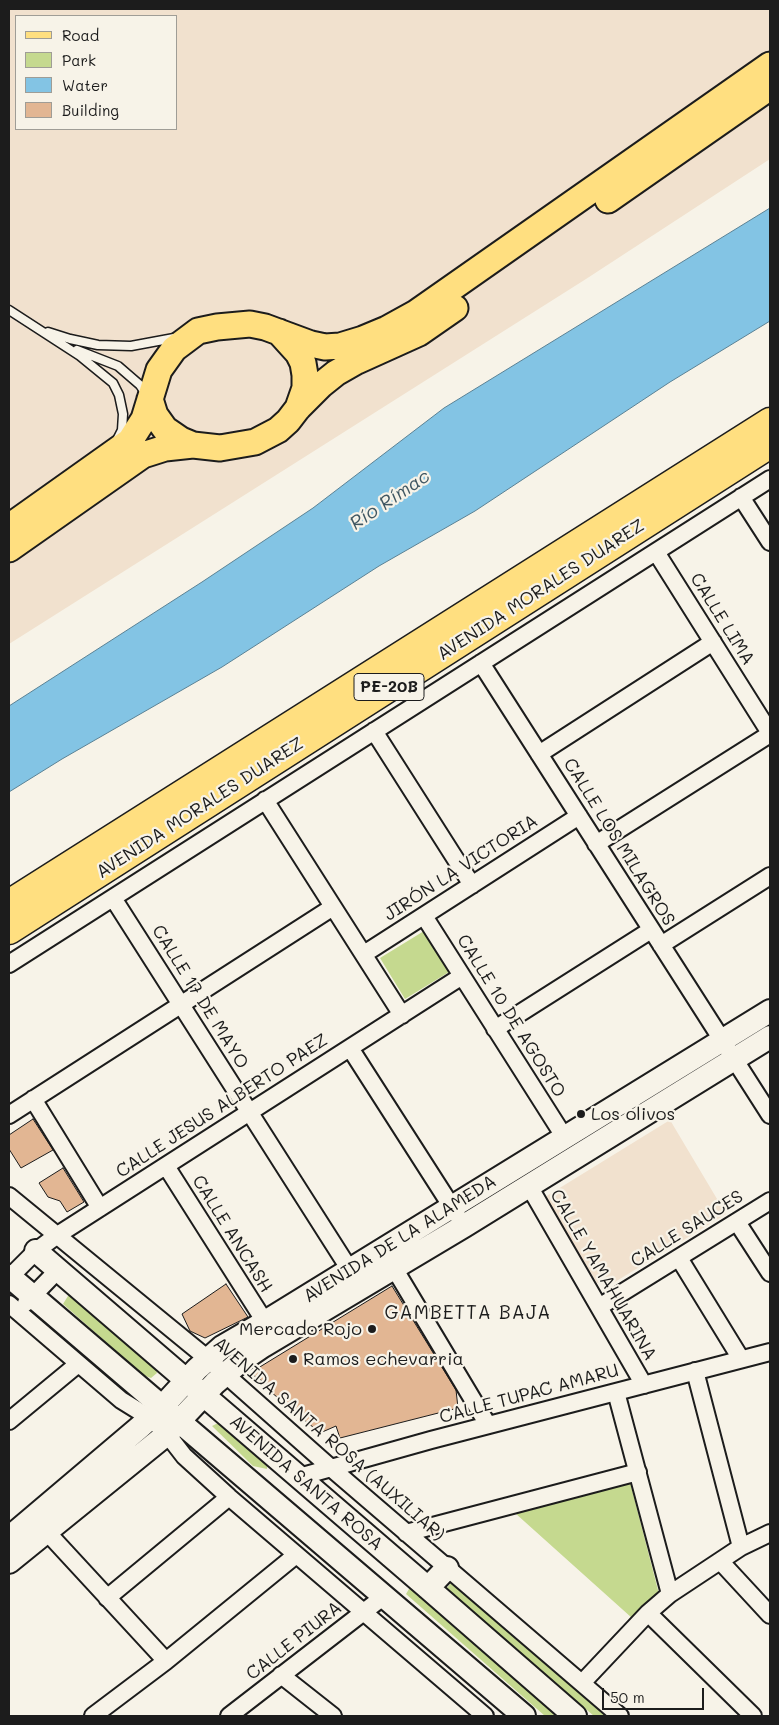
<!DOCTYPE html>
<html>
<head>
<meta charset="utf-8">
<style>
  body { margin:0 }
  #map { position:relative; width:779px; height:1725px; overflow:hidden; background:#f7f3e8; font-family:Mali,sans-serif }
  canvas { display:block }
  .frame { position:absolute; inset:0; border:10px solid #1c1c1c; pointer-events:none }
  .legend { position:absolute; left:15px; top:15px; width:162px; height:115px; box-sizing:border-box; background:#f7f3e8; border:1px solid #9f9d96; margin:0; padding:6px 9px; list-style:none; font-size:15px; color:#1c1c1c }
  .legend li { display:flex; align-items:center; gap:10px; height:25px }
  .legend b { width:25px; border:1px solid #9f9d96 }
  .scale { position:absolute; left:602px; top:1688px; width:102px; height:22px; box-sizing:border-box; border:2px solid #1c1c1c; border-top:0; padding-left:6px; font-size:15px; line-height:18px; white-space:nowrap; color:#1c1c1c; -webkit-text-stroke:4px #f7f3e8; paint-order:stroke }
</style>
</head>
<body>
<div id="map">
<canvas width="779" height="1725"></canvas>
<div class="frame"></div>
<ul class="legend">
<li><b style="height:6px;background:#ffdf80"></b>Road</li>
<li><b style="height:14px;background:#c5d98f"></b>Park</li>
<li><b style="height:14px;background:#83c4e4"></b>Water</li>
<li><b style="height:14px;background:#e2b693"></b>Building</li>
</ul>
<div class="scale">50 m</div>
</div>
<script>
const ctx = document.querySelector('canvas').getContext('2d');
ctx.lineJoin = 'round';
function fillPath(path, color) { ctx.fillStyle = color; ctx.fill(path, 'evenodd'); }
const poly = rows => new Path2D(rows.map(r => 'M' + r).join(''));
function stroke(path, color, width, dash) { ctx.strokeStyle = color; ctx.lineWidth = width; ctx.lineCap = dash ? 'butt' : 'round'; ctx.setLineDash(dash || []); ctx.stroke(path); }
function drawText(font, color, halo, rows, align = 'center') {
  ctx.font = font + ' Mali,sans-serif'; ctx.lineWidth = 4.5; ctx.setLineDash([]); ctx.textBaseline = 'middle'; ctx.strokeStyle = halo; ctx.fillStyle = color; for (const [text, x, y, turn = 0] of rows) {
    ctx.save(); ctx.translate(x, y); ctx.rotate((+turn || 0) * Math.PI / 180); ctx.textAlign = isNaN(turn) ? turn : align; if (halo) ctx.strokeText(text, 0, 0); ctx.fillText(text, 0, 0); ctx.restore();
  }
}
fillPath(poly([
  [9,9,770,9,770,159,586,279,9,644],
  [16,16,176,16,176,129,16,129],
  [670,1120,726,1214,610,1285,597,1283,545,1197]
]), '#f1e1ce');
fillPath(poly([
  [424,931,449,972,405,999,380,958],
  [79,1295,154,1364,157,1373,151,1378,143,1375,63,1304,68,1296],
  [222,1421,267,1456,267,1469,253,1466,212,1426],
  [630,1482,659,1594,632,1618,515,1513],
  [452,1582,606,1716,594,1716,445,1590],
  [412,1584,564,1716,545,1716,406,1594]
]), '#c5d98f');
const water = poly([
  [770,208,770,321,670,382,475,511,379,566,222,667,62,759,9,792,9,706,202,582,313,508,444,408,770,208]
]);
fillPath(water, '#83c4e4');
stroke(water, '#5a8194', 1);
const building = poly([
  [33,1119,53,1150,21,1168,9,1149,9,1135,33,1119],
  [63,1168,84,1202,67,1212,60,1201,48,1197,39,1183,63,1168],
  [226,1284,248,1317,205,1338,190,1331,182,1314,226,1284],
  [392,1286,456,1390,458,1408,340,1438,336,1426,320,1433,265,1387,267,1384,250,1373,392,1286]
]);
fillPath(building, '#e2b693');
stroke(building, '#1c1c1c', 1);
const lane = poly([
  [9,310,80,356,113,383,119,395,123,414,122,430,117,440],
  [48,332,70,339,98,345,131,346,174,338],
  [77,350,118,366,140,385,146,394]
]);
const street = poly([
  [741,497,770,542],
  [656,552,770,733],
  [481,663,770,1115],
  [374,731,472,885],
  [539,754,713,642],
  [265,800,402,1015],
  [596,844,770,734],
  [113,898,350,1270],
  [424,916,565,1138],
  [661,945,770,876],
  [364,954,579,816],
  [9,964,770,479],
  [495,1029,651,930],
  [350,1048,457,1215],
  [33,1099,100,1208],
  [9,1115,333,907],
  [166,1166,265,1322],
  [529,1186,644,1385],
  [9,1196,208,1359,331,1468,620,1716],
  [737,1222,770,1273],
  [679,1258,741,1359],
  [394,1268,488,1425],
  [10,1277,36,1251,56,1236,462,976],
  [26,1303,58,1270],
  [9,1304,121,1400,150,1418,167,1434,184,1456,229,1497,485,1716],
  [599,1307,770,1201],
  [695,1371,741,1547],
  [616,1392,670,1594],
  [9,1421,78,1364],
  [299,1477,431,1440,770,1352],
  [46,1531,166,1661],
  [406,1533,638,1472],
  [721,1562,770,1615],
  [107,1598,229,1497],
  [648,1613,753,1716],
  [281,1675,333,1716],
  [582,1683,648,1613,670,1594,741,1547,770,1533],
  [93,1716,166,1661,296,1555],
  [229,1716,383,1597]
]);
const secondary = poly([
  [36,1251,428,1588,575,1716],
  [9,1276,524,1716],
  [9,1538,140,1427,162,1407,197,1369,222,1347,265,1322,770,1011],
  [9,1562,167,1434,215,1383,241,1361,263,1346,464,1226,770,1037],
  [428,1588,447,1568]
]);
const primary = poly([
  [608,200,770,87],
  [279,332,298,353,303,363,305,375,305,388,298,408],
  [150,399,155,415,165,429,181,440,193,445,220,448,255,442,278,430,288,421,298,408,321,385,336,373,357,361,419,333,455,308],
  [9,527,130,441,144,419,159,370,174,349,198,331,217,327,250,324,265,327,311,344,325,347,340,346,363,339,387,329,416,313,770,65],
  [9,549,143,455,165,448,193,445]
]);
const highway = poly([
  [9,904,770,422],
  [9,930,770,444]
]);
stroke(lane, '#1c1c1c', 11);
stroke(street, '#1c1c1c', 20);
stroke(secondary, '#1c1c1c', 26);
stroke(primary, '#1c1c1c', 29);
stroke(highway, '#1c1c1c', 31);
stroke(lane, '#f7f3e8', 8);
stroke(street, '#f7f3e8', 16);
stroke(secondary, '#f7f3e8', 22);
stroke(primary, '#ffdf80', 25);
stroke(highway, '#ffdf80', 28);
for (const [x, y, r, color] of [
  [581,1114,5,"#1c1c1c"],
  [372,1329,5,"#1c1c1c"],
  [293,1359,5,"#1c1c1c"]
]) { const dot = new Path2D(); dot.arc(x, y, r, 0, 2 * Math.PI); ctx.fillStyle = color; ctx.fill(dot); stroke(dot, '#f7f3e8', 2); }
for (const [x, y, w] of [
  [389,687,70]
]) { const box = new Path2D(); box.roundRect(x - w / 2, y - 13.5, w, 27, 4); ctx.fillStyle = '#f7f3e8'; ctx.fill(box); stroke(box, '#1c1c1c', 1); }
drawText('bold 16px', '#1c1c1c', null, [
  ["PE-20B",389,687]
]);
drawText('18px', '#1c1c1c', '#f7f3e8', [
  ["AVENIDA MORALES DUAREZ",541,590,-33],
  ["CALLE LIMA",722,619,58],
  ["AVENIDA MORALES DUAREZ",200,808,-33],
  ["CALLE LOS MILAGROS",619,842,58],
  ["JIRÓN LA VICTORIA",461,868,-33],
  ["CALLE 17 DE MAYO",200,997,58],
  ["CALLE 10 DE AGOSTO",511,1016,58],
  ["CALLE JESUS ALBERTO PAEZ",222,1106,-33],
  ["CALLE SAUCES",687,1229,-32],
  ["CALLE ANCASH",232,1234,58],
  ["AVENIDA DE LA ALAMEDA",400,1239,-32],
  ["CALLE YAMAHUARINA",603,1275,60],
  ["CALLE TUPAC AMARU",529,1394,-15],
  ["AVENIDA SANTA ROSA (AUXILIAR)",329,1439,41],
  ["AVENIDA SANTA ROSA",306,1483,41],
  ["CALLE PIURA",294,1641,-38]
]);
drawText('18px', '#1c1c1c', '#f7f3e8', [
  ["Los olivos",591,1114],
  ["Mercado Rojo",362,1329,"right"],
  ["Ramos echevarria",303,1359]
], 'left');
drawText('italic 19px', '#405762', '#f7f3e8', [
  ["Río Rímac",390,500,-34]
]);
ctx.letterSpacing = '1px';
drawText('19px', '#1c1c1c', '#f7f3e8', [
  ["GAMBETTA BAJA",468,1313]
]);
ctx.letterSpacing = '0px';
</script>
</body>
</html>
